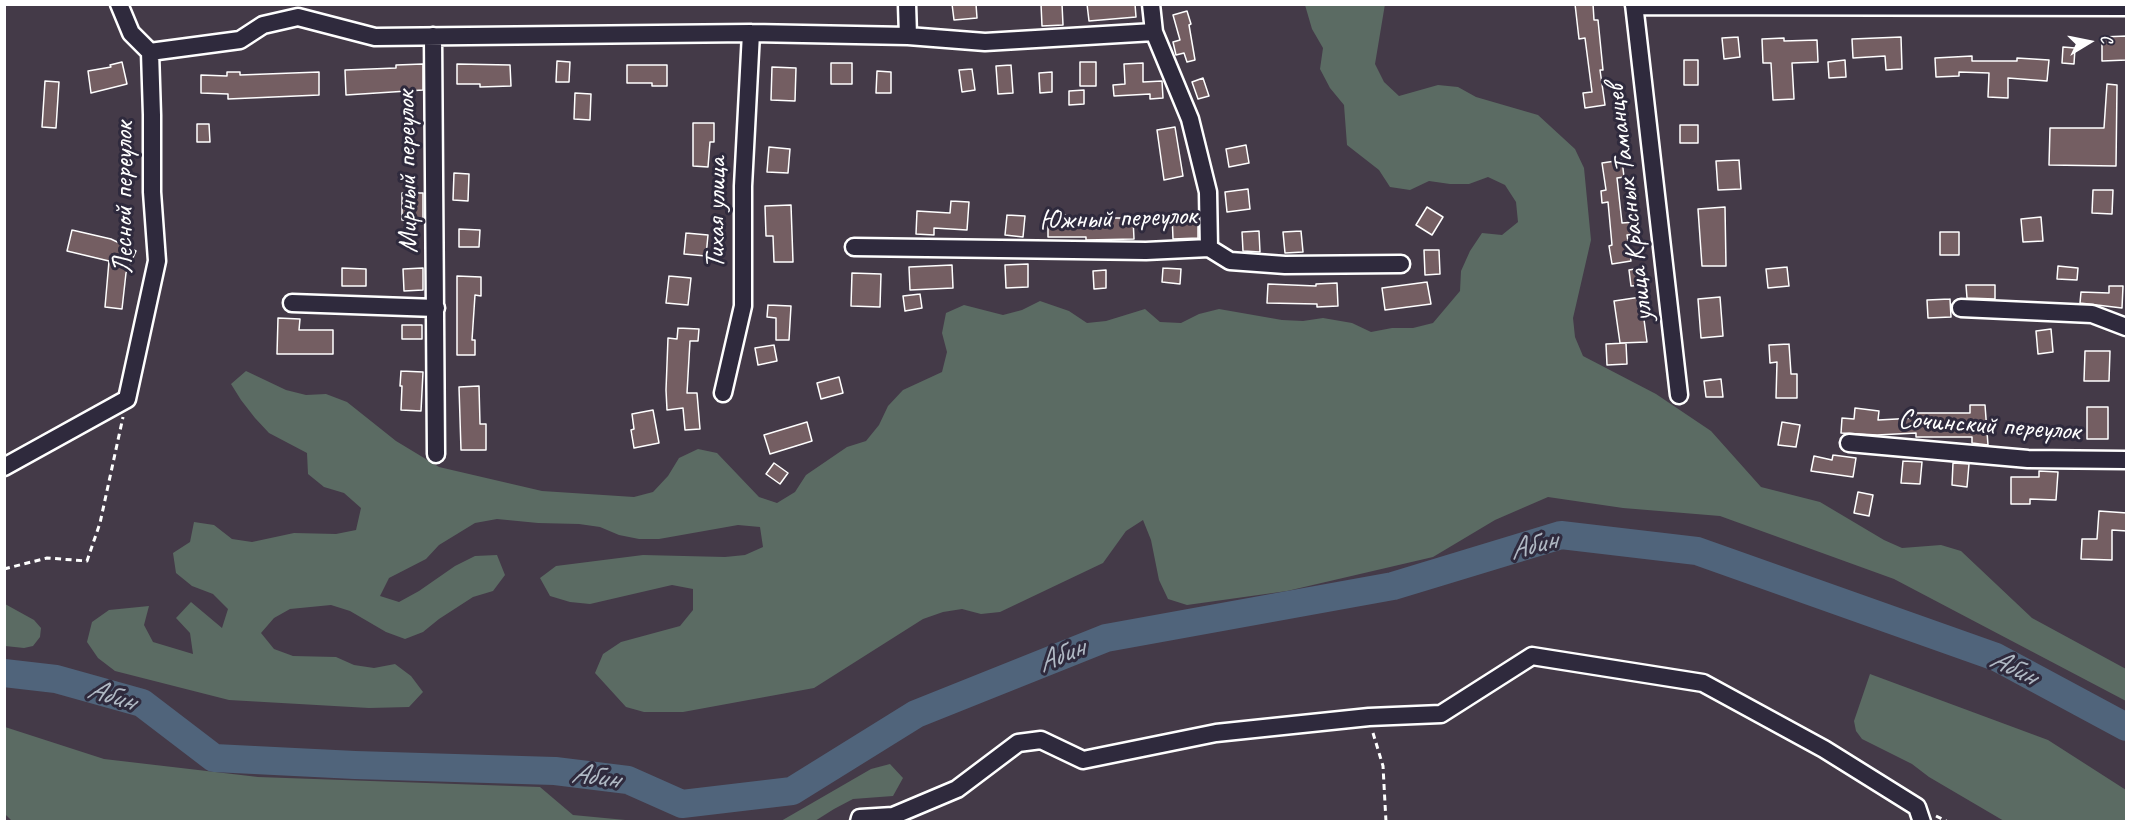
<!DOCTYPE html>
<html>
<head>
<meta charset="utf-8">
<style>
  body { margin:0 }
  #map { position:relative; width:2131px; height:826px; overflow:hidden; background:#443a48; font-family:Caveat,sans-serif }
  canvas { display:block }
  .frame { position:absolute; inset:0; border:6px solid #fff; pointer-events:none }
  .north { position:absolute; left:2059px; top:12px; width:60px; height:60px; -webkit-text-stroke:4px #2f2a3d; paint-order:stroke; rotate:80deg; font-size:16px; font-weight:700; line-height:24px; text-align:center; color:#fff }
  .north::after { content:''; display:block; margin:auto; width:21px; height:27px; background:#fff; clip-path:polygon(50% 0,100% 100%,50% 72%,0 100%) }
</style>
</head>
<body>
<div id="map">
<canvas width="2131" height="826"></canvas>
<div class="frame"></div>
<div class="north">С</div>
</div>
<script>
const ctx = document.querySelector('canvas').getContext('2d');
ctx.lineJoin = 'round';
function fillPath(path, color) { ctx.fillStyle = color; ctx.fill(path, 'evenodd'); }
const poly = rows => new Path2D(rows.map(r => 'M' + r).join(''));
function stroke(path, color, width, dash) { ctx.strokeStyle = color; ctx.lineWidth = width; ctx.lineCap = dash ? 'butt' : 'round'; ctx.setLineDash(dash || []); ctx.stroke(path); }
function drawText(font, color, halo, rows, align = 'center') {
  ctx.font = font + ' Caveat,sans-serif'; ctx.lineWidth = 6; ctx.setLineDash([]); ctx.textBaseline = 'middle'; ctx.strokeStyle = halo; ctx.fillStyle = color; for (const [text, x, y, turn = 0] of rows) {
    ctx.save(); ctx.translate(x, y); ctx.rotate((+turn || 0) * Math.PI / 180); ctx.textAlign = isNaN(turn) ? turn : align; if (halo) ctx.strokeText(text, 0, 0); ctx.fillText(text, 0, 0); ctx.restore();
  }
}
fillPath(poly([
  [1385,4,1375,64,1384,82,1399,96,1438,85,1458,87,1476,97,1538,115,1575,149,1584,168,1591,240,1573,318,1575,337,1583,356,1656,394,1711,431,1761,487,1820,502,1884,540,1902,548,1941,545,1961,551,2032,618,2126,669,2126,701,1894,579,1720,516,1623,508,1548,497,1495,520,1433,557,1287,591,1187,605,1168,599,1159,580,1151,540,1143,520,1126,531,1103,563,1000,612,981,614,962,609,943,612,923,619,814,688,683,712,644,712,626,707,595,673,603,654,621,642,680,626,693,610,693,589,672,585,590,604,570,602,550,596,540,578,556,566,643,555,725,557,745,555,763,547,760,527,738,525,659,539,639,539,619,535,600,527,579,524,538,523,497,519,475,523,439,545,426,559,389,578,380,596,399,602,419,591,455,566,475,556,497,555,505,575,493,591,473,597,439,619,423,632,405,639,386,632,350,611,331,605,290,609,274,618,261,633,274,649,293,656,336,657,354,665,374,668,395,664,411,676,423,692,409,707,369,708,229,700,115,671,98,658,87,642,92,622,109,610,149,606,144,625,153,642,193,654,190,633,176,618,191,602,222,628,228,609,213,594,192,586,176,573,173,553,190,542,194,522,214,525,232,539,252,542,294,533,336,534,356,530,361,508,344,493,324,487,308,474,307,453,269,433,255,418,241,400,231,384,246,371,286,390,306,395,326,394,347,402,396,441,439,467,542,491,634,497,653,492,668,476,679,458,698,449,717,453,759,497,777,503,795,492,806,475,847,447,866,441,879,425,888,406,903,390,942,372,947,352,942,333,946,313,964,305,1003,315,1022,310,1040,301,1069,311,1087,323,1106,321,1145,309,1160,322,1181,323,1199,314,1219,309,1282,320,1303,321,1323,318,1352,323,1371,332,1392,328,1413,328,1433,323,1460,291,1461,271,1470,251,1482,233,1502,235,1518,222,1516,202,1505,185,1488,177,1469,184,1450,184,1429,181,1410,190,1390,187,1379,170,1347,145,1344,105,1330,88,1320,69,1323,48,1312,29,1305,5],
  [5,604,34,620,41,628,40,637,33,646,24,648,5,646],
  [1870,674,2048,740,2126,790,2126,821,2004,821,1929,777,1912,764,1862,739,1856,731,1854,721],
  [5,727,104,759,258,777,540,787,573,815,636,821,12,821,5,814],
  [890,764,903,778,893,796,853,799,834,809,815,821,781,821,871,769]
]), '#5b6b63');
stroke(poly([
  [4,673,56,679,142,703,214,758,355,765,555,771,628,780,682,804,792,791,916,714,1106,638,1393,586,1561,535,1697,551,1996,657,2126,727]
]), '#50647b', 28);
const building = poly([
  [952,4,976,4,977,18,954,20,952,4],
  [1041,4,1062,4,1063,25,1042,26,1041,4],
  [1087,4,1135,4,1136,17,1089,21,1087,4],
  [1575,4,1593,4,1594,20,1598,20,1603,70,1600,70,1605,105,1585,108,1583,93,1592,92,1585,38,1579,39,1575,4],
  [1187,11,1191,24,1189,25,1195,60,1187,62,1184,53,1176,55,1173,42,1180,40,1173,15,1187,11],
  [2127,36,2127,60,2102,61,2102,37,2127,36],
  [1738,37,1740,57,1724,59,1722,38,1738,37],
  [1901,37,1902,69,1886,70,1885,56,1853,58,1852,39,1901,37],
  [1784,38,1784,41,1817,40,1818,62,1792,63,1794,99,1773,100,1771,63,1763,63,1762,39,1784,38],
  [2063,47,2075,48,2074,64,2062,63,2063,47],
  [1972,56,1972,61,2017,61,2017,58,2049,60,2047,81,2008,78,2008,98,1988,97,1989,73,1959,72,1959,76,1936,77,1935,58,1972,56],
  [1684,60,1698,60,1698,85,1684,85,1684,60],
  [1845,60,1846,77,1829,78,1828,62,1845,60],
  [557,61,570,62,569,82,556,82,557,61],
  [122,62,127,84,91,93,88,71,111,67,110,65,122,62],
  [1080,62,1096,62,1096,86,1080,86,1080,62],
  [831,63,852,63,852,84,831,84,831,63],
  [1143,63,1143,82,1162,81,1163,98,1150,99,1150,94,1114,96,1113,85,1125,84,1124,64,1143,63],
  [423,64,423,90,346,95,345,70,396,68,396,65,423,64],
  [457,64,510,65,511,86,480,87,480,84,457,84,457,64],
  [627,65,667,65,667,86,652,86,652,83,627,83,627,65],
  [1011,65,1013,93,998,94,996,66,1011,65],
  [772,67,796,68,795,101,771,100,772,67],
  [972,69,975,90,962,92,959,70,972,69],
  [877,71,891,72,891,93,876,93,877,71],
  [227,72,240,72,240,75,319,72,319,95,228,99,228,94,201,93,201,75,227,76,227,72],
  [1052,72,1052,92,1040,93,1039,73,1052,72],
  [1203,78,1209,96,1198,99,1192,82,1203,78],
  [45,81,59,82,56,128,42,127,45,81],
  [2107,84,2117,85,2116,166,2049,165,2050,128,2104,128,2107,84],
  [1084,90,1084,104,1069,105,1069,91,1084,90],
  [575,93,591,94,590,120,574,119,575,93],
  [693,123,714,123,714,142,710,142,708,167,693,166,693,123],
  [197,124,209,124,210,142,197,142,197,124],
  [1680,125,1698,125,1698,143,1680,143,1680,125],
  [1175,127,1183,176,1164,180,1157,130,1175,127],
  [1246,145,1249,163,1229,167,1226,149,1246,145],
  [769,147,790,149,788,173,767,172,769,147],
  [1622,160,1624,177,1617,178,1622,223,1635,222,1637,234,1627,235,1631,261,1612,264,1609,246,1612,245,1608,202,1602,203,1601,191,1606,190,1602,163,1622,160],
  [1739,160,1741,189,1718,190,1716,161,1739,160],
  [454,173,469,174,468,201,453,200,454,173],
  [1248,189,1250,209,1227,212,1225,192,1248,189],
  [2093,190,2113,190,2112,214,2092,213,2093,190],
  [402,193,423,193,423,220,402,220,402,193],
  [951,201,969,202,967,230,934,228,934,235,916,234,917,211,950,213,951,201],
  [791,205,793,262,774,262,773,236,766,236,765,206,791,205],
  [1427,207,1443,217,1432,235,1416,225,1427,207],
  [1725,207,1726,266,1702,266,1698,209,1725,207],
  [1172,214,1198,214,1198,238,1173,239,1172,214],
  [1007,215,1025,216,1023,237,1005,235,1007,215],
  [1048,215,1065,215,1065,218,1133,218,1134,239,1086,240,1086,237,1048,237,1048,215],
  [2041,217,2043,241,2023,242,2021,219,2041,217],
  [459,229,480,230,479,247,459,247,459,229],
  [72,230,111,239,136,251,126,273,122,309,105,307,109,261,67,251,72,230],
  [1259,231,1260,252,1243,251,1242,232,1259,231],
  [1301,231,1303,252,1285,253,1283,232,1301,231],
  [1940,232,1959,232,1959,255,1940,255,1940,232],
  [686,233,708,235,706,256,684,254,686,233],
  [1424,250,1439,250,1440,274,1425,275,1424,250],
  [1028,264,1028,287,1006,288,1005,265,1028,264],
  [952,265,953,288,910,290,909,267,952,265],
  [2058,266,2078,268,2077,280,2057,279,2058,266],
  [1787,267,1789,286,1768,288,1766,269,1787,267],
  [342,268,366,269,366,286,342,286,342,268],
  [423,268,423,290,404,291,403,269,423,268],
  [1163,268,1181,269,1180,284,1162,282,1163,268],
  [1641,268,1644,285,1631,286,1629,270,1641,268],
  [1106,270,1106,288,1094,289,1093,271,1106,270],
  [852,273,881,274,880,307,851,306,852,273],
  [457,276,481,277,481,296,475,295,472,340,475,340,475,355,457,355,457,276],
  [669,276,691,278,688,305,666,303,669,276],
  [1427,282,1431,304,1385,310,1382,288,1427,282],
  [1337,283,1338,306,1317,307,1317,304,1267,303,1268,284,1316,286,1316,284,1337,283],
  [1966,285,1995,285,1995,299,1967,298,1966,285],
  [2109,286,2123,286,2122,308,2080,303,2081,292,2109,293,2109,286],
  [920,294,922,308,905,311,903,296,920,294],
  [1641,297,1647,342,1620,343,1614,301,1641,297],
  [1720,297,1723,336,1701,338,1698,299,1720,297],
  [1950,299,1951,317,1928,318,1927,300,1950,299],
  [768,305,791,306,789,340,776,340,776,318,767,317,768,305],
  [278,318,300,319,299,330,333,330,333,354,277,354,278,318],
  [402,325,422,325,422,339,402,339,402,325],
  [678,328,699,329,698,341,690,341,687,393,697,393,700,429,685,430,683,408,667,410,666,390,668,338,677,339,678,328],
  [2051,329,2053,352,2038,354,2036,331,2051,329],
  [1626,343,1627,364,1607,365,1606,344,1626,343],
  [1789,344,1791,374,1797,374,1797,398,1776,398,1777,362,1770,363,1769,345,1789,344],
  [774,345,777,361,758,365,755,348,774,345],
  [2085,351,2110,351,2109,381,2084,381,2085,351],
  [401,371,423,372,421,411,401,410,402,386,400,386,401,371],
  [839,377,843,393,821,399,817,383,839,377],
  [1721,379,1723,397,1706,397,1704,381,1721,379],
  [479,386,480,424,486,424,486,450,461,450,459,387,479,386],
  [1970,405,1985,405,1988,445,1972,443,1972,437,1916,437,1916,433,1877,435,1841,433,1842,418,1854,419,1855,408,1879,411,1878,420,1916,418,1916,413,1970,413,1970,405],
  [2087,407,2108,407,2108,439,2087,439,2087,407],
  [653,410,659,443,634,448,631,430,634,429,632,414,653,410],
  [807,422,812,441,770,454,764,435,807,422],
  [1782,422,1800,425,1796,447,1778,445,1782,422],
  [1833,455,1856,458,1853,477,1811,471,1814,456,1832,460,1833,455],
  [1903,461,1922,462,1920,484,1901,483,1903,461],
  [774,463,788,473,780,484,766,474,774,463],
  [1953,463,1969,464,1967,487,1952,485,1953,463],
  [2039,471,2058,472,2056,500,2030,499,2030,504,2011,504,2011,477,2039,477,2039,471],
  [1858,492,1873,495,1869,516,1854,513,1858,492],
  [2099,511,2127,513,2127,531,2112,530,2112,560,2081,559,2082,539,2097,539,2099,511]
]);
fillPath(building, '#745e62');
stroke(building, '#fff', 1.5);
const minor = poly([
  [907,4,908,36],
  [1151,4,1154,32,1190,119,1208,192,1209,248],
  [1634,4,1679,395],
  [1634,6,2126,7],
  [433,36,436,454],
  [150,52,240,40,263,25,298,17,375,37,751,33,908,36,985,42,1154,32],
  [854,247,1146,251,1209,248],
  [1209,248,1230,261,1285,265,1401,264],
  [292,303,436,308],
  [1961,308,2092,314,2126,327],
  [723,393,743,306,743,186,751,33],
  [1849,443,2028,459,2126,460],
  [4,467,127,399,157,261,152,192,152,115,150,52,131,33,119,4],
  [859,822,860,818,893,816,957,789,1018,743,1041,740,1083,760,1216,733,1369,717,1441,714,1532,656,1703,683,1824,749,1917,807,1922,822]
]);
stroke(minor, '#fff', 21);
stroke(poly([
  [4,569,47,558,87,561,100,523,123,417],
  [1373,733,1383,766,1386,822],
  [1936,816,1948,822]
]), '#fff', 3, [6, 4.5]);
stroke(minor, '#2f2a3d', 16);
drawText('28px', '#fff', '#2f2a3d', [
  ["Мирный переулок",408,172,-91],
  ["Лесной переулок",125,198,-90],
  ["улица Красных Таманцев",1630,203,-97],
  ["Тихая улица",717,213,-89],
  ["Южный переулок",1118,219,-2],
  ["Сочинский переулок",1989,426,4]
]);
drawText('italic 30px', '#b0b9c4', '#2f2a3d', [
  ["Абин",1533,546,-14],
  ["Абин",1061,656,-22],
  ["Абин",2013,668,26],
  ["Абин",111,696,17],
  ["Абин",595,777,8]
]);
</script>
</body>
</html>
